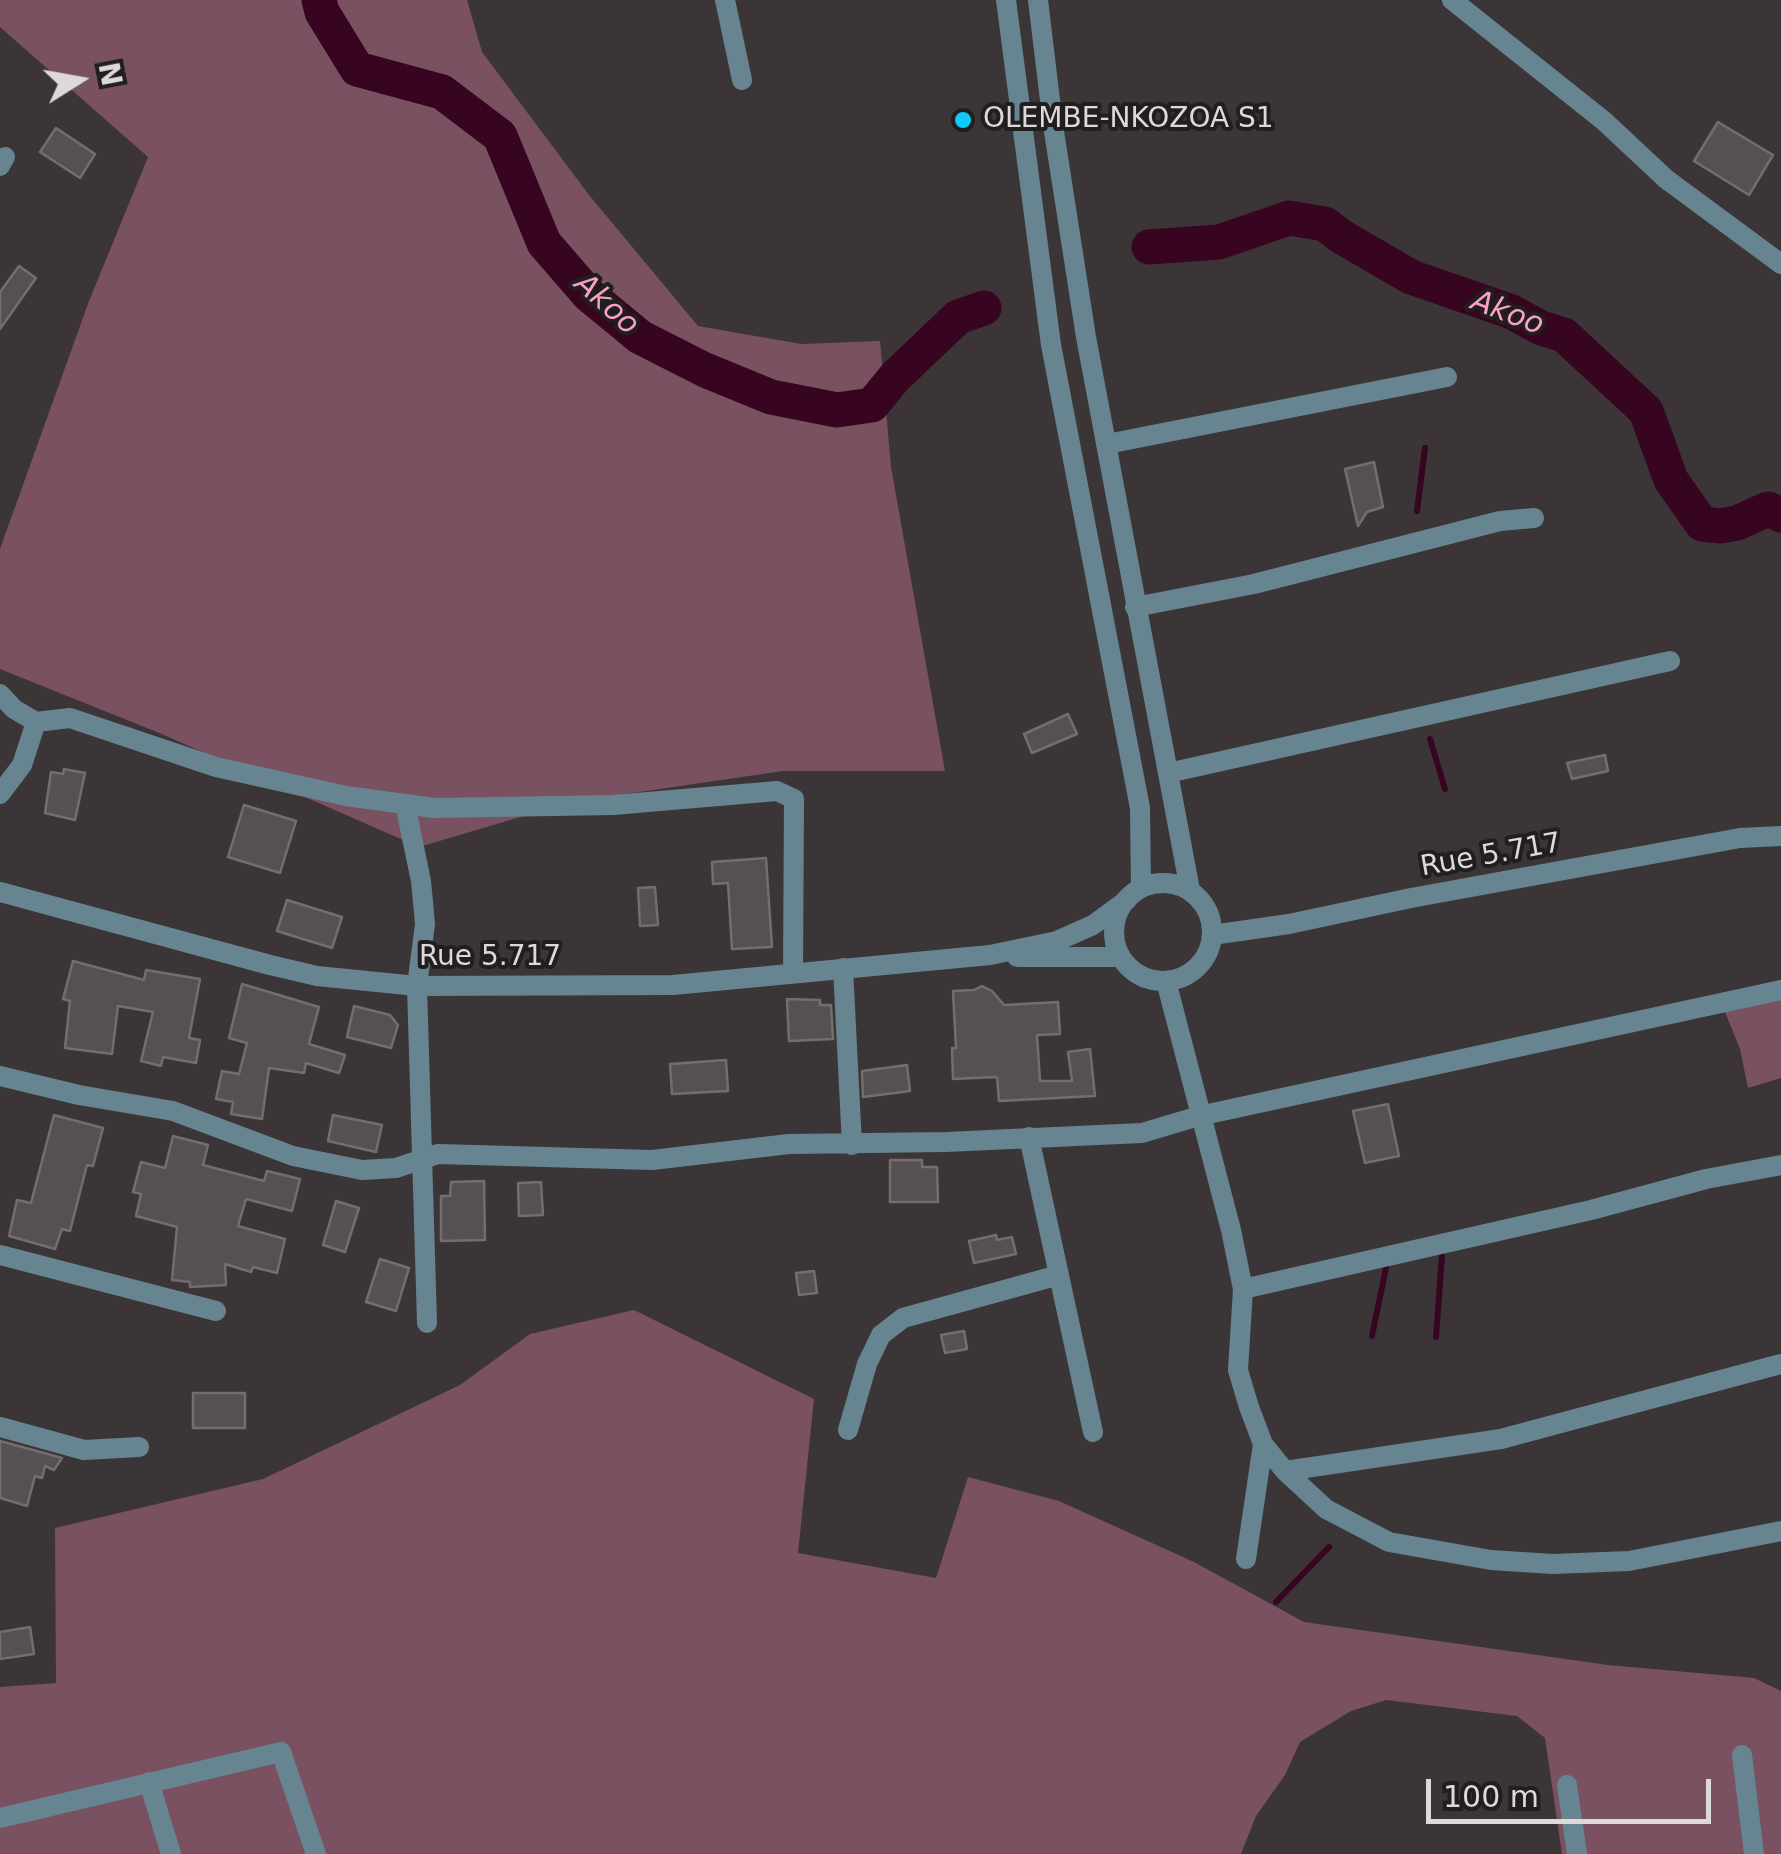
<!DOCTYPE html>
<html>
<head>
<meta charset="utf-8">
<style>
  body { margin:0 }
  #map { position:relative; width:1781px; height:1854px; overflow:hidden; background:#3c3537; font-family:"DejaVu Sans",sans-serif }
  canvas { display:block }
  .north { position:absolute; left:30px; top:30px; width:100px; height:100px; -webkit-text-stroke:8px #211e1f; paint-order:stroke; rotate:79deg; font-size:28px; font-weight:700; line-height:40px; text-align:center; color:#ddd8da }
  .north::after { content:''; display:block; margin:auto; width:35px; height:45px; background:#ddd8da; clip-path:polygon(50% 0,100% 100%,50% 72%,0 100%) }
  .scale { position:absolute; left:1426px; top:1779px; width:285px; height:45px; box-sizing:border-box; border:5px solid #ddd8da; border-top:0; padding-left:12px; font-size:30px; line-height:35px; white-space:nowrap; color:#ddd8da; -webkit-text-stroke:8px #211e1f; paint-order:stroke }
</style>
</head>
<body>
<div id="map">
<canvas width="1781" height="1854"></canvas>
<div class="north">N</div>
<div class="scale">100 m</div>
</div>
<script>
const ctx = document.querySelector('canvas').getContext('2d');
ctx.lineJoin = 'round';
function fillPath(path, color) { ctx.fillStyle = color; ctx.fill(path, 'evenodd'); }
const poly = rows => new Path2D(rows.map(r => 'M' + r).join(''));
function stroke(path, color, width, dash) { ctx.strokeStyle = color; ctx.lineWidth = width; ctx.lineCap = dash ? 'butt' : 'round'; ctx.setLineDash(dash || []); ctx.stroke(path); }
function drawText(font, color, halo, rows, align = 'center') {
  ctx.font = font + ' "DejaVu Sans",sans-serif'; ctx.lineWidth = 8; ctx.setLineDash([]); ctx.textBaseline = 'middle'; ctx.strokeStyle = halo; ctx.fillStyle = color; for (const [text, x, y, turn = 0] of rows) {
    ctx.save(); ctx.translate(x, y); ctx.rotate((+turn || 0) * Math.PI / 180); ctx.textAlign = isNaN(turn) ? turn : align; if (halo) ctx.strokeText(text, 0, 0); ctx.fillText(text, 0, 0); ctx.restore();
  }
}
fillPath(poly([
  [0,0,467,0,482,52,589,195,698,326,801,344,880,341,891,467,945,771,783,771,571,802,419,847,157,732,0,669,0,549,89,301,148,157,0,27],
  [1781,992,1781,1078,1748,1088,1740,1049,1725,1012,1730,1006],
  [634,1310,814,1399,798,1553,936,1578,968,1477,1059,1501,1194,1562,1304,1622,1608,1665,1754,1678,1781,1691,1781,1854,1562,1854,1545,1738,1517,1716,1386,1700,1351,1711,1300,1742,1285,1775,1256,1816,1241,1854,0,1854,0,1687,56,1683,55,1528,263,1479,460,1385,530,1334]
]), '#795161');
stroke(poly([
  [1417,511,1425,448],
  [1430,739,1445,789],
  [1372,1336,1388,1258],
  [1436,1337,1442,1255],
  [1276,1602,1329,1547]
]), '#37051f', 6);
stroke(poly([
  [319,0,322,12,357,69,442,92,500,136,544,243,589,295,640,337,705,370,771,397,837,410,872,405,895,377,958,317,984,308],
  [1149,247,1219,242,1289,218,1325,224,1342,237,1411,277,1512,312,1541,328,1564,335,1646,411,1671,480,1702,524,1720,526,1737,523,1768,509,1781,515]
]), '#37051f', 35);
const building = poly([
  [1718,122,1773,155,1749,195,1694,161,1718,122],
  [56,128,95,154,80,178,40,152,56,128],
  [19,266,36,278,0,329,0,292,19,266],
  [1374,462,1383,507,1367,512,1358,526,1345,469,1374,462],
  [1068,714,1077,734,1032,753,1024,734,1068,714],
  [1605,755,1608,771,1572,779,1567,763,1605,755],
  [64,769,85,773,75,820,45,813,51,772,63,774,64,769],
  [244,805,296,821,280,873,228,857,244,805],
  [766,858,772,947,732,949,728,883,713,884,712,862,766,858],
  [655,887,658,925,640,926,638,888,655,887],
  [287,900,342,917,332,948,277,931,287,900],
  [73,961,144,980,146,970,200,979,189,1038,200,1040,196,1063,163,1057,161,1066,141,1061,153,1012,118,1006,112,1054,65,1048,70,1001,63,999,73,961],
  [242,984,319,1007,309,1044,345,1055,339,1073,306,1063,304,1073,269,1068,262,1119,231,1114,233,1102,216,1099,222,1071,239,1074,247,1043,229,1038,242,984],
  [982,986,992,991,1004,1005,1058,1002,1060,1034,1037,1035,1040,1081,1072,1081,1068,1052,1090,1049,1095,1096,999,1101,997,1077,953,1079,952,1048,956,1048,953,991,974,990,982,986],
  [787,999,820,1000,820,1005,831,1005,833,1039,789,1041,787,999],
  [354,1006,390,1015,398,1025,391,1048,347,1037,354,1006],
  [726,1060,728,1091,672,1094,670,1064,726,1060],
  [907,1065,910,1091,863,1097,862,1071,907,1065],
  [1388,1104,1399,1156,1365,1163,1353,1111,1388,1104],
  [54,1115,103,1128,93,1166,87,1165,70,1231,62,1229,55,1249,9,1236,17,1200,31,1203,54,1115],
  [333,1115,382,1125,376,1152,328,1141,333,1115],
  [173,1136,208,1145,203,1165,264,1181,267,1171,300,1179,292,1211,246,1199,238,1226,285,1239,277,1273,253,1267,251,1272,225,1264,226,1285,190,1287,190,1282,172,1280,177,1227,136,1216,141,1194,133,1192,141,1162,165,1168,173,1136],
  [890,1160,922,1160,922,1167,937,1167,938,1202,890,1202,890,1160],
  [484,1181,485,1240,441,1241,441,1196,450,1196,451,1182,484,1181],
  [541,1182,543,1215,519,1216,518,1183,541,1182],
  [336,1201,359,1208,345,1252,323,1245,336,1201],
  [996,1235,997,1240,1012,1237,1016,1254,974,1263,969,1241,996,1235],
  [380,1259,409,1268,396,1311,366,1302,380,1259],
  [814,1271,817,1293,799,1295,796,1273,814,1271],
  [964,1331,967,1349,945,1353,941,1335,964,1331],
  [193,1393,245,1393,245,1428,193,1428,193,1393],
  [0,1441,62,1458,54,1470,45,1466,42,1478,35,1476,27,1506,0,1498,0,1441],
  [30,1627,34,1654,0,1659,0,1632,30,1627]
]);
fillPath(building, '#575053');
stroke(building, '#746d70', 2.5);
stroke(poly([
  [725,0,742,80],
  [1452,0,1604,121,1666,179,1781,264],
  [0,166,5,157],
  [1107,444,1447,377],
  [1135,607,1254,584,1500,521,1534,518],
  [0,694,14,709,36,722,70,718,216,767,346,796,434,808,613,805,777,791,794,799,793,973],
  [1168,773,1670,661],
  [0,794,22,765,36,722],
  [405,804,421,881,425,924,417,986,427,1323],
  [1212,935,1289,924,1411,898,1740,838,1781,836],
  [843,968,852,1145],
  [1166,981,1231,1230,1243,1289,1238,1370,1249,1407,1263,1444,1285,1471,1326,1509,1389,1542,1491,1560,1553,1564,1629,1561,1781,1531],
  [0,1076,79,1095,173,1111,293,1156,362,1170,396,1168,438,1154,652,1160,789,1144,946,1142,1142,1133,1199,1116,1781,990],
  [1029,1137,1093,1432],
  [0,1255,216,1311],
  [1243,1289,1591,1210,1706,1179,1781,1165],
  [0,1427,84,1450,139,1447],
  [848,1430,867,1364,881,1335,903,1318,1059,1275],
  [1285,1471,1501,1439,1781,1364],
  [1246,1559,1263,1444],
  [1742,1755,1754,1854],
  [149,1782,171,1854],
  [1567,1785,1577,1854],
  [0,1818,281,1752,316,1854]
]), '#678590', 20);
stroke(poly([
  [1006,0,1051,345,1140,808,1141,888],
  [1038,0,1053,125,1086,337,1190,890],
  '1114 932a49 49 0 1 1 98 0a49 49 0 1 1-98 0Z',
  [0,892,270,965,317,976,417,986,673,985,990,955,1057,941,1093,925,1127,900],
  [1017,957,1121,957]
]), '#678590', 20);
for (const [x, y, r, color] of [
  [963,120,10,"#0dcafa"]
]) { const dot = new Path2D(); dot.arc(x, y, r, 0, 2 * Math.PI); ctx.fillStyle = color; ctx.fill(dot); stroke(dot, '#211e1f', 4); }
drawText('28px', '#ddd8da', '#211e1f', [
  ["OLEMBE-NKOZOA S1",983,120]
], 'left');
drawText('28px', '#ddd8da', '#211e1f', [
  ["Rue 5.717",1491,856,-10],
  ["Rue 5.717",490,958]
]);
drawText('italic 30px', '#f9a0c4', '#211e1f', [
  ["Akoo",606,305,42],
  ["Akoo",1507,314,21]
]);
</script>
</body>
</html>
